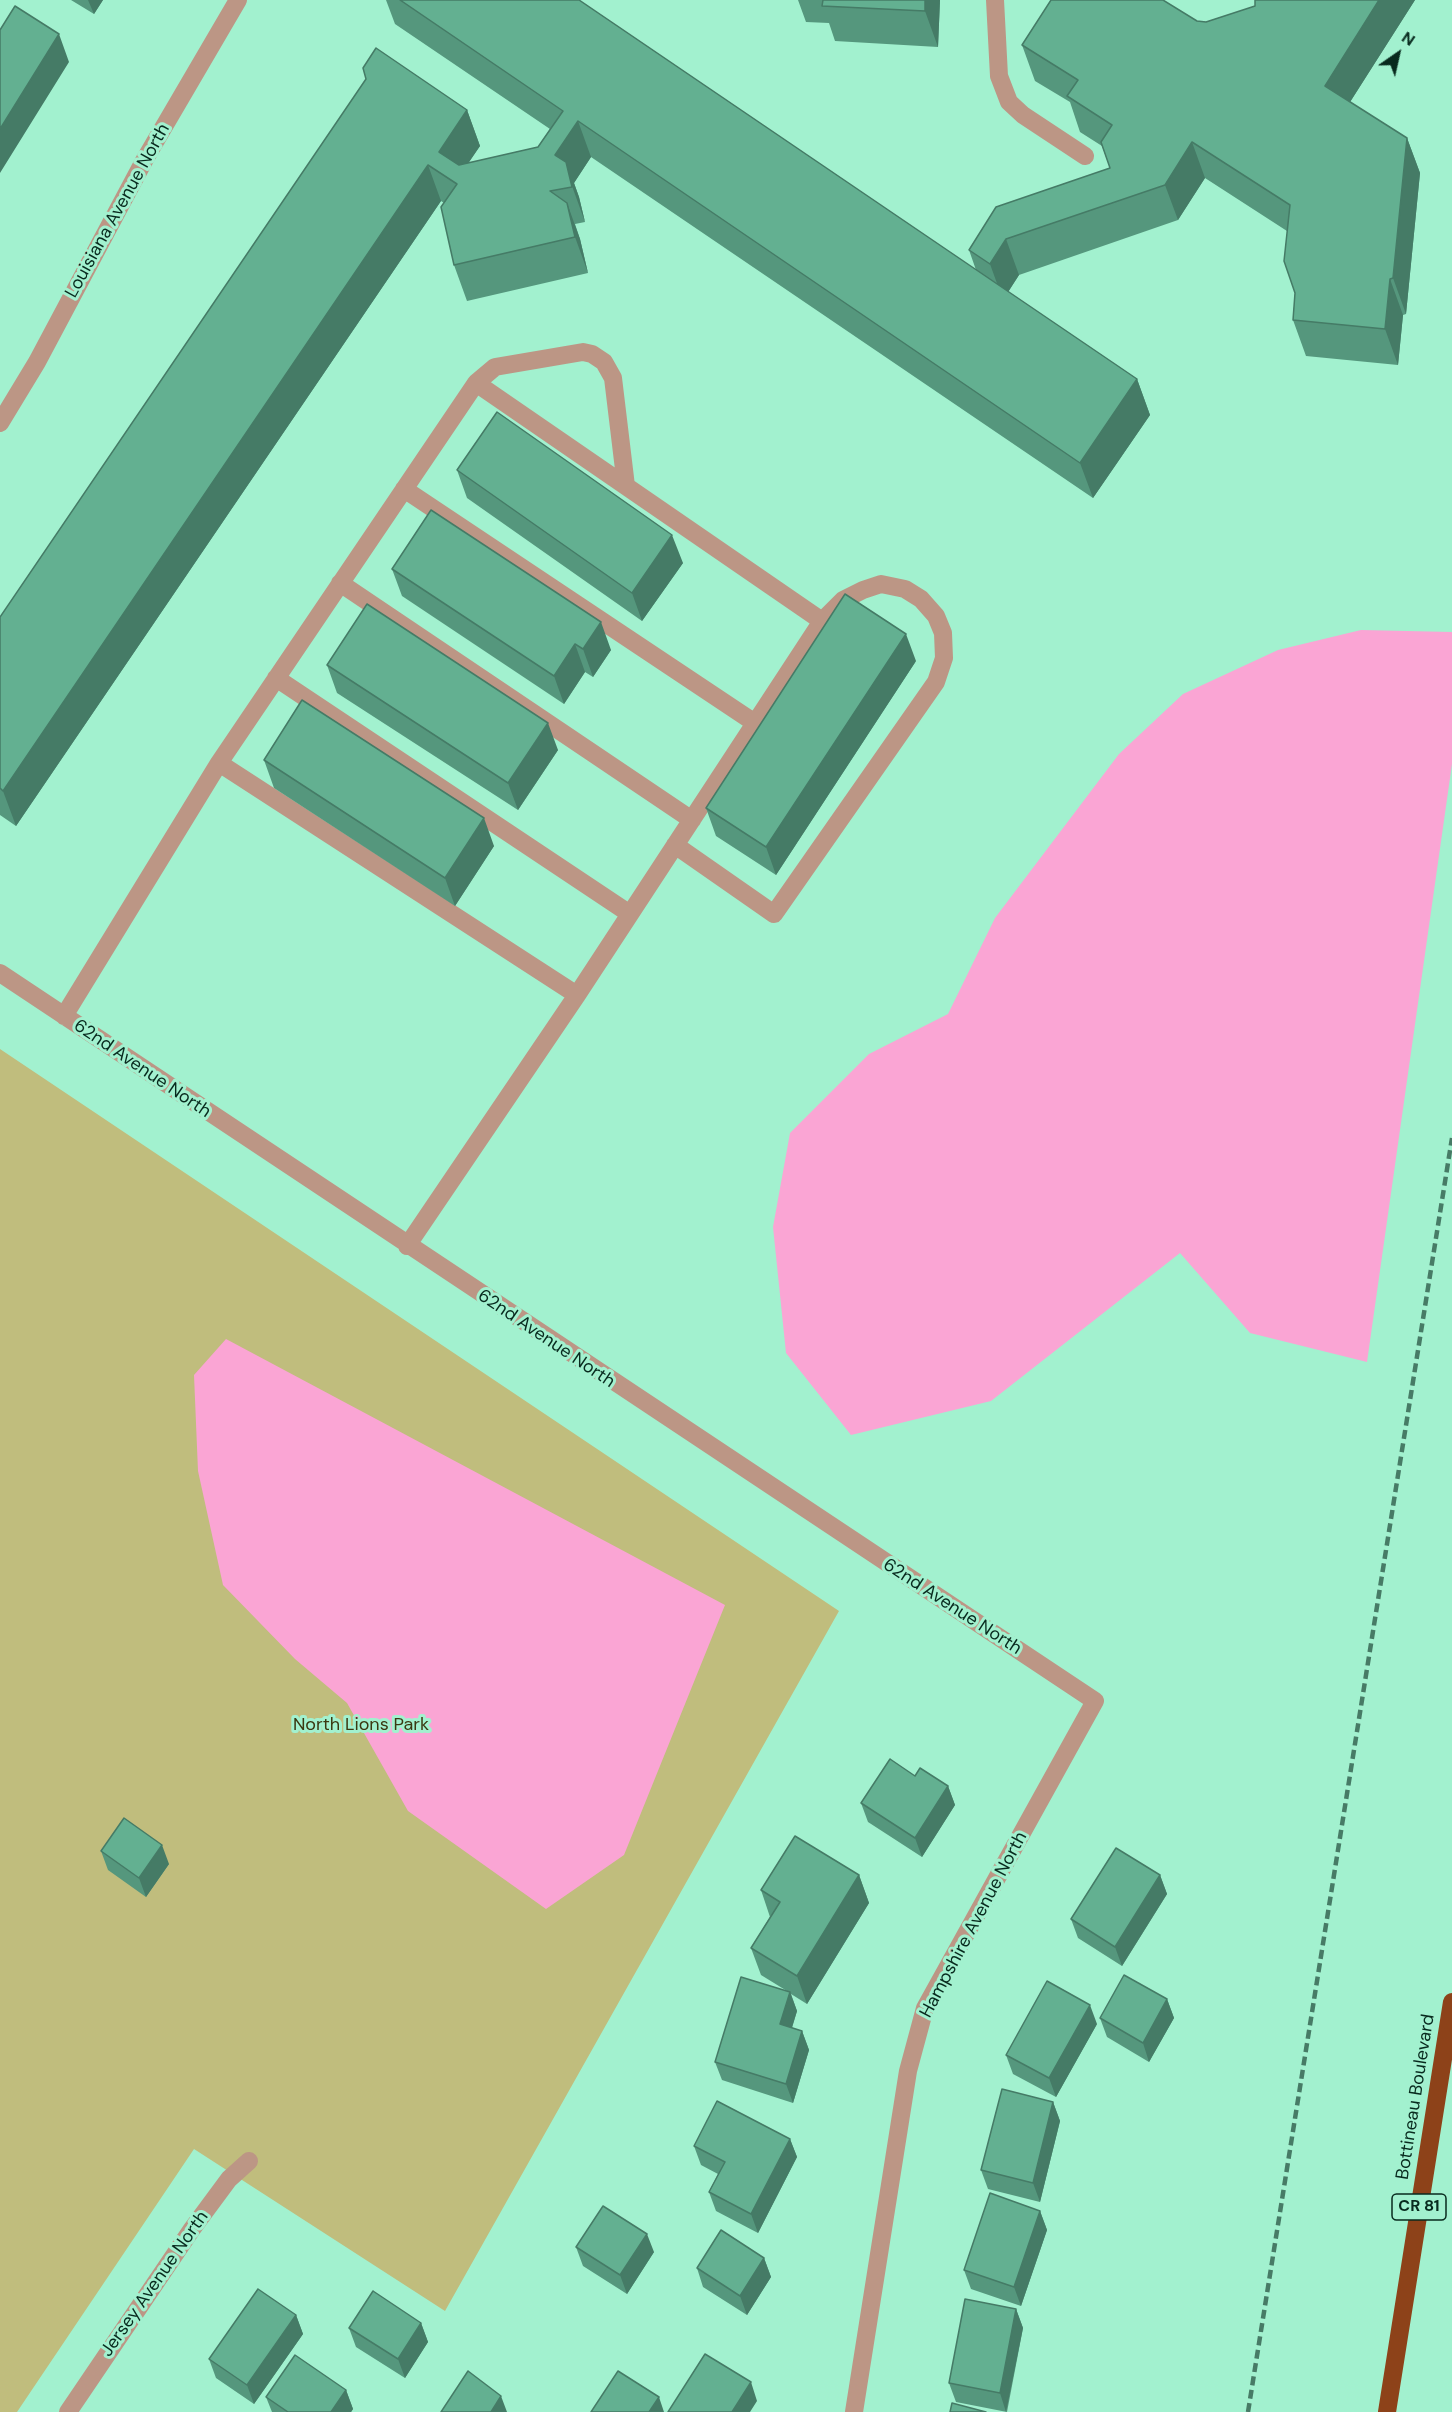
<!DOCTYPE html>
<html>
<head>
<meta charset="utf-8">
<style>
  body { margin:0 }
  #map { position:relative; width:1452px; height:2412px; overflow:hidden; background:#a2f1cf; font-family:"DM Sans",sans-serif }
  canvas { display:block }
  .north { position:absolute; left:1368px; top:24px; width:60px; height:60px; -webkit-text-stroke:4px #a2f1cf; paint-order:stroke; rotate:34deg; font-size:16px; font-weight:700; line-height:24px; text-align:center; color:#082a1e }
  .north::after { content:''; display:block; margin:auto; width:21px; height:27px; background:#082a1e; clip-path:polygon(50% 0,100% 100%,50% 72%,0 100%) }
</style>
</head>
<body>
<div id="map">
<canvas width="1452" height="2412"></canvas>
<div class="north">N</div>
</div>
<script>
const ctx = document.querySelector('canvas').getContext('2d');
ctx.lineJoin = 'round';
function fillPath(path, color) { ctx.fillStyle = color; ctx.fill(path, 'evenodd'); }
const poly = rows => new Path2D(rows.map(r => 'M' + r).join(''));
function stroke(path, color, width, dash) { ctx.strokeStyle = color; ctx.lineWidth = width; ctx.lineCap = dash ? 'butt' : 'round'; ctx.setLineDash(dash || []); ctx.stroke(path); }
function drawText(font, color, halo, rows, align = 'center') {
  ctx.font = font + ' "DM Sans",sans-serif'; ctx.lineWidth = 6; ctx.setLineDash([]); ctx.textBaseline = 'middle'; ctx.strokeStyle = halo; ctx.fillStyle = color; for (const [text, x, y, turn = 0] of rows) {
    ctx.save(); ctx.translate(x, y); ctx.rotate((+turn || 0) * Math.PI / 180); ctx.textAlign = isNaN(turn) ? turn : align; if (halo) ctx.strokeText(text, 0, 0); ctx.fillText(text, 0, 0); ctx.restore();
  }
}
fillPath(poly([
  [0,1049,839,1611,445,2311,194,2149,17,2412,0,2412]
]), '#c0bd7d');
fillPath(poly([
  [1361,630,1452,632,1452,764,1367,1362,1250,1333,1180,1253,991,1401,851,1435,786,1353,773,1227,790,1133,869,1054,948,1014,995,918,1119,754,1183,694,1278,650],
  [226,1339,725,1605,624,1855,546,1909,408,1811,347,1703,295,1659,223,1585,198,1471,194,1375]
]), '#faa5d4');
stroke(poly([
  [995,0,999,76,1009,102,1023,115,1085,156],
  [476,383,495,367,583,352,592,354,604,362,613,378,626,486],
  [0,423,37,362,145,159,238,0],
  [404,489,755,723],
  [340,583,692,820],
  [276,678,630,914],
  [219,763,577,995],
  [675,845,774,914,936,682,944,658,943,633,936,616,921,599,905,589,881,584,863,590,843,600,822,621],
  [0,973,1095,1701,925,2008,908,2071,854,2412],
  [64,1016,219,763,476,383,822,621,577,995,407,1246],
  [68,2412,192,2229,229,2179,249,2161]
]), '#bc9685', 18);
stroke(poly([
  [1387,2412,1452,2002]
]), '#8d4219', 18);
stroke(poly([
  [1248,2412,1452,1138]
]), '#477b66', 4.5, [9, 4.5]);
fillPath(poly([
  [71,0,103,0,94,14],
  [386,0,579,0,976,270,969,250,1110,168,1102,146,1080,132,1070,102,1035,81,1022,45,1197,21,1206,22,1255,6,1255,0,1415,0,1350,102,1407,138,1420,173,1406,314,1403,315,1398,365,1306,356,1293,320,1295,293,1287,231,1205,178,1178,220,1019,275,1008,292,1137,379,1150,415,1093,498,591,157,574,183,579,197,585,222,575,224,580,239,588,273,467,301,454,265,444,203,441,201,16,826,0,815,0,617,467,110,480,146,468,163,538,147,550,129,395,24],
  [798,0,940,0,938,47,835,41,829,23,806,22],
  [457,470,683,563,642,621,467,498],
  [392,569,611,650,593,677,585,672,564,704,402,596],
  [916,661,776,875,716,836,706,808],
  [327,665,558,750,518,810,337,693],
  [264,760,494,846,455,906,274,788],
  [915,1776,948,1786,955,1805,922,1857,868,1822,861,1803],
  [101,1851,169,1864,146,1897,108,1870],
  [859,1875,869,1903,807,2004,791,1994,797,2011,792,2028,802,2031,809,2050,793,2103,722,2080,715,2062,787,1991,761,1975,751,1948,770,1917,761,1890],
  [1160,1875,1167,1894,1122,1966,1078,1938,1071,1919],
  [1167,1999,1174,2018,1149,2062,1107,2037,1100,2018],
  [1097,2024,1056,2097,1013,2074,1006,2055],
  [1053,2102,1060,2121,1040,2202,988,2189,981,2170],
  [790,2139,797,2157,758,2233,716,2211,709,2192,718,2174,701,2165,694,2146],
  [1040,2211,1047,2230,1021,2306,971,2289,964,2270],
  [576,2247,654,2252,627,2294,583,2266],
  [764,2258,771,2277,747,2315,703,2287,697,2268],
  [1016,2309,1023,2328,1007,2412,956,2402,949,2383],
  [296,2315,303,2334,254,2404,216,2378,209,2359],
  [421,2323,428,2342,405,2378,356,2347,349,2328],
  [346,2390,353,2409,351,2412,272,2412,266,2397]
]), '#55977d');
fillPath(poly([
  [88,0,103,0,94,14],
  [925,0,940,0,938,47,925,11],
  [1379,0,1415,0,1338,121,1325,86],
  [59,34,69,62,0,173,0,129],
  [467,110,480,146,455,183,439,152],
  [578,121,591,157,574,183,579,197,585,222,572,186,555,155],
  [1407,138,1420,173,1406,314,1393,278],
  [1192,142,1205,178,1178,220,1165,185],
  [428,165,441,201,16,826,3,791],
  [567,203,580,239,588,273,575,237],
  [1006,239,1019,275,1003,300,990,264],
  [1390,279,1403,315,1398,365,1385,329],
  [1137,379,1150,415,1093,498,1080,463],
  [672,535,683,563,642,621,632,593],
  [601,622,611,650,593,677,583,649],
  [906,634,916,661,776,875,766,847],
  [575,644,585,672,564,704,554,676],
  [548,723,558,750,518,810,508,783],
  [484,818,494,846,455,906,445,878],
  [948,1786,955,1805,922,1857,915,1838],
  [162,1845,169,1864,146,1897,139,1878],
  [859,1875,869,1903,807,2004,797,1976],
  [1160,1875,1167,1894,1122,1966,1115,1947],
  [790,1992,797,2011,787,2043,780,2024],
  [1167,1999,1174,2018,1149,2062,1143,2043],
  [1090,2005,1097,2024,1056,2097,1049,2078],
  [802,2031,809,2050,793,2103,786,2084],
  [1053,2102,1060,2121,1040,2202,1033,2183],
  [790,2139,797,2157,758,2233,751,2214],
  [1040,2211,1047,2230,1021,2306,1014,2287],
  [647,2234,654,2252,627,2294,620,2275],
  [764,2258,771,2277,747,2315,740,2296],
  [1016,2309,1023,2328,1006,2412,1000,2393],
  [296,2315,303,2334,254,2404,247,2385],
  [421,2323,428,2342,405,2378,398,2359],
  [751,2382,757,2401,750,2412,732,2412],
  [346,2390,353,2409,351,2412,331,2412],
  [501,2396,507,2412,491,2412],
  [659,2397,664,2412,649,2412]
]), '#457b66');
const building = poly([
  [400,0,579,0,1137,379,1080,463,578,121,555,155,566,162,572,187,550,191,567,203,575,237,454,265,441,207,457,184,428,165,3,791,0,788,0,617,366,79,363,68,376,48,467,110,439,152,459,165,538,147,563,111,400,0],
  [823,0,925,0,925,11,822,6,823,0],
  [1051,0,1163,0,1197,21,1206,22,1255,6,1255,0,1379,0,1325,86,1407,138,1393,278,1390,279,1385,329,1293,320,1295,293,1284,261,1290,205,1192,142,1165,185,1006,239,990,264,969,250,996,207,1110,168,1101,142,1112,125,1067,96,1078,80,1022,45,1051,0],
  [15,6,59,34,0,129,0,30,15,6],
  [497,412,672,535,632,593,457,470,497,412],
  [431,510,601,622,583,649,575,644,554,676,392,569,431,510],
  [845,594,906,634,766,847,706,808,845,594],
  [367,604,548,723,508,783,327,665,367,604],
  [302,700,484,818,445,878,264,760,302,700],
  [890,1759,915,1776,920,1768,948,1786,915,1838,861,1803,890,1759],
  [124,1818,162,1845,139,1878,101,1851,124,1818],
  [795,1836,859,1875,797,1976,751,1948,780,1902,761,1890,795,1836],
  [1116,1848,1160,1875,1115,1947,1071,1919,1116,1848],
  [1124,1975,1167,1999,1143,2043,1100,2018,1124,1975],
  [741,1977,790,1992,780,2024,802,2031,786,2084,715,2062,741,1977],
  [1047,1981,1090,2005,1049,2078,1006,2055,1047,1981],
  [1002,2089,1053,2102,1033,2183,981,2170,1002,2089],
  [717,2101,790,2139,751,2214,709,2192,725,2162,694,2146,717,2101],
  [990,2193,1040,2211,1014,2287,964,2270,990,2193],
  [603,2206,647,2234,620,2275,576,2247,603,2206],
  [721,2230,764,2258,740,2296,697,2268,721,2230],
  [258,2289,296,2315,247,2385,209,2359,258,2289],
  [373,2291,421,2323,398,2359,349,2328,373,2291],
  [965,2299,1016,2309,1000,2393,949,2383,965,2299],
  [705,2354,751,2382,732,2412,668,2412,705,2354],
  [295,2355,346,2390,331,2412,288,2412,266,2397,295,2355],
  [468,2371,501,2396,491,2412,441,2412,468,2371],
  [618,2371,659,2397,649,2412,591,2412,618,2371],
  [952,2403,986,2412,950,2412,952,2403]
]);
fillPath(building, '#63b091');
stroke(building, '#457b66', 1.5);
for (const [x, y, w] of [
  [1419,2207,54]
]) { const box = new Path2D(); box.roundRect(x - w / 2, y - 13, w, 26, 4.5); ctx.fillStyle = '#a2f1cf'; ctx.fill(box); stroke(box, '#082a1e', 1.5); }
drawText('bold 16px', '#082a1e', null, [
  ["CR 81",1419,2207]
]);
drawText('18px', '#082a1e', '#a2f1cf', [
  ["Louisiana Avenue North",118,211,-61],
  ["62nd Avenue North",142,1069,34],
  ["62nd Avenue North",546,1339,34],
  ["62nd Avenue North",952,1607,33],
  ["Hampshire Avenue North",974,1925,-62],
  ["Bottineau Boulevard",1416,2097,-81],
  ["Jersey Avenue North",155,2284,-55]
]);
drawText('18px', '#3b3811', '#a2f1cf', [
  ["North Lions Park",361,1725]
]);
</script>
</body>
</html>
